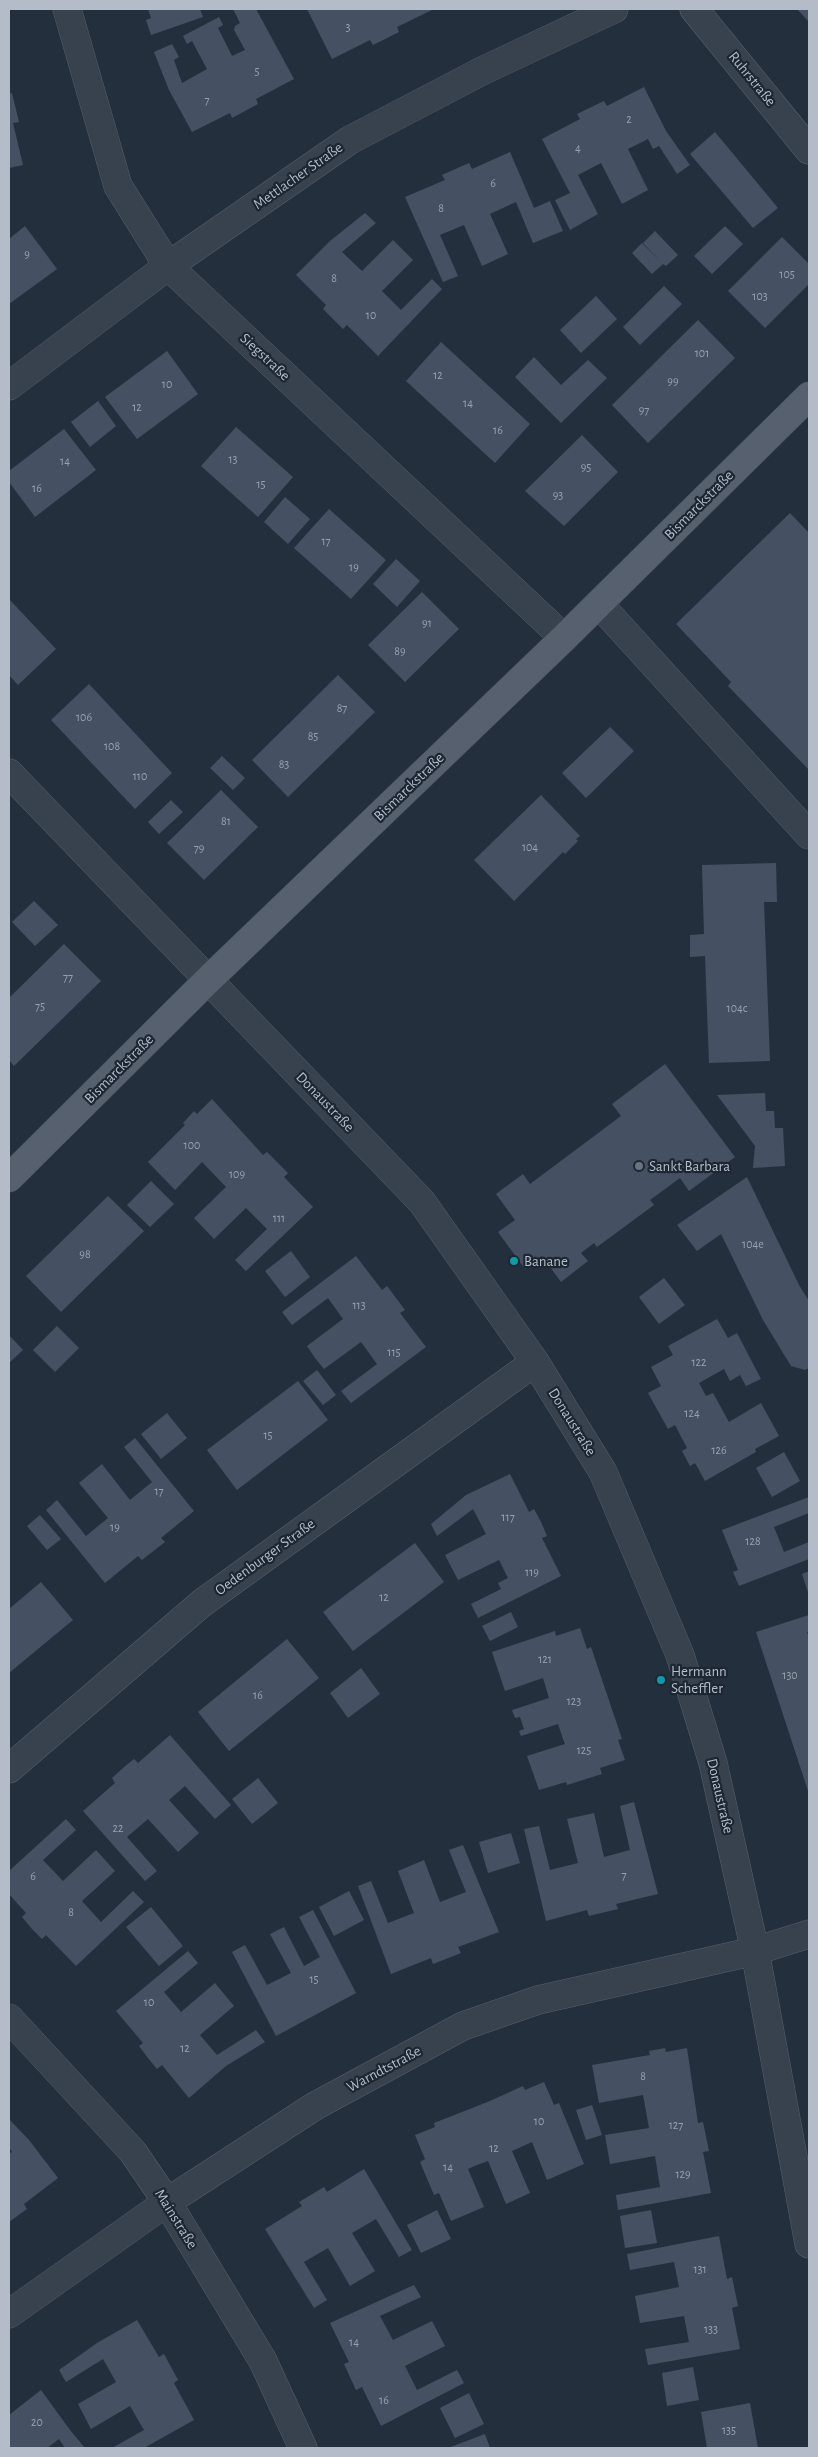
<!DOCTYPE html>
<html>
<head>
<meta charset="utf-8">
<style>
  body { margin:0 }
  #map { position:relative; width:818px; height:2457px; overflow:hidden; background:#242f3e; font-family:"Alegreya Sans",sans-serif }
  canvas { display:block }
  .frame { position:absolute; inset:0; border:10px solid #b4bcc9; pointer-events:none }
</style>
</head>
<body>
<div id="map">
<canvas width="818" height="2457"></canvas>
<div class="frame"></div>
</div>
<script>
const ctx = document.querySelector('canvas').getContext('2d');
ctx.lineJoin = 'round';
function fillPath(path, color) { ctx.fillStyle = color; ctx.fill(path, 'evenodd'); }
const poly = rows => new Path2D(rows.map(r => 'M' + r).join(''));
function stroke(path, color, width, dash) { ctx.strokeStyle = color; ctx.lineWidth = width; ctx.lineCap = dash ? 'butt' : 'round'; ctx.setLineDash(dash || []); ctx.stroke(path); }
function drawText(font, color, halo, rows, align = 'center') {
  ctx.font = font + ' "Alegreya Sans",sans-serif'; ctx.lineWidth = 4.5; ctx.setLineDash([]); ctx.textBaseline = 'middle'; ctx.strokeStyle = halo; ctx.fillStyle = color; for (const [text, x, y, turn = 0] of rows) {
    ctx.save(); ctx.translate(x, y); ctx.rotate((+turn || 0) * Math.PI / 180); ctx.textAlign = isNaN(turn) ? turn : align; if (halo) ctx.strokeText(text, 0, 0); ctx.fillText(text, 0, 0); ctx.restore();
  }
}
fillPath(poly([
  [148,9,200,9,203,17,151,35,146,20,151,18],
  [233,9,256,9,294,79,256,99,258,104,232,118,230,113,192,132,169,90,154,52,172,44,179,57,174,60,182,83,207,69,192,41,187,44,183,36,219,17,223,25,218,28,232,56,245,50,234,30,235,26,240,23],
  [307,9,434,9,397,27,399,32,373,45,370,40,332,59],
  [797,9,809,9,809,22],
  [644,87,666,131,690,165,677,174,659,146,653,149,648,139,628,149,648,190,622,204,601,163,578,175,598,214,570,230,555,200,570,193,542,139,580,119,577,114,604,101,607,106],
  [12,93,19,122,13,123,23,165,9,168,9,94],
  [715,132,778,208,753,228,690,154],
  [510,152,534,208,550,201,563,231,533,243,516,202,490,214,508,254,482,266,464,225,440,235,458,276,443,282,405,197,445,180,442,175,469,163,472,169],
  [365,213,376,223,342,252,362,271,393,240,413,260,382,291,401,310,432,279,442,289,378,356,347,325,343,329,323,309,326,305,296,275,330,241],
  [25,226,57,269,9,304,9,239],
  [725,226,743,244,712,274,694,256],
  [655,231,678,255,666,266,663,264,652,274,632,253,642,243,661,262,643,243],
  [782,237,809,264,809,284,765,328,728,291],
  [664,286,682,304,640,345,623,327],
  [596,296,617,319,581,353,560,330],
  [698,320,735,358,648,443,612,405],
  [441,342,530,424,495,463,406,381],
  [167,351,198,394,137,439,105,397],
  [534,357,561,385,588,360,607,378,561,423,515,377],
  [98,401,116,426,90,447,71,422],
  [236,427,293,477,258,517,201,466],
  [64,429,96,470,35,517,9,482,9,471],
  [582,435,618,472,564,526,525,491],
  [285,497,310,519,288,544,264,522],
  [329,509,386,560,351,599,294,548],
  [790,513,809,533,809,770,728,686,731,682,676,624],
  [396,559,420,581,397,607,373,584],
  [422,592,459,629,405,682,368,645],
  [9,599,56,649,18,685,9,675],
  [338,675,375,712,288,797,252,760],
  [89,684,172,773,135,809,51,720],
  [610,727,634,751,586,798,562,773],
  [222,756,245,778,233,790,210,768],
  [221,790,258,827,204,880,167,843],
  [541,795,580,836,576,839,578,841,565,854,563,852,514,901,474,860],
  [171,800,183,812,159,834,148,822],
  [776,863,777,902,764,902,770,1061,709,1063,705,956,690,957,690,935,704,934,702,865],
  [34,901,58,925,35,946,12,922],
  [64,944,101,981,14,1066,9,1060,9,998],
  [665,1064,735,1157,689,1191,680,1178,650,1200,654,1205,597,1247,594,1243,581,1253,588,1261,561,1282,542,1256,525,1269,498,1232,515,1220,496,1194,523,1174,530,1184,621,1116,612,1104],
  [765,1093,766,1111,774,1111,775,1128,783,1128,785,1166,753,1168,755,1146,717,1095],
  [212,1099,263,1155,267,1152,288,1173,284,1177,313,1207,246,1271,235,1260,267,1229,246,1208,214,1239,194,1218,226,1187,202,1162,175,1190,148,1162,185,1125,183,1123,194,1111,197,1114],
  [747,1177,799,1285,809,1301,809,1368,805,1370,791,1366,763,1320,721,1234,697,1251,677,1225],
  [151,1181,174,1204,150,1227,127,1205],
  [108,1196,144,1231,61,1312,26,1276],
  [291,1251,310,1277,285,1297,265,1271],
  [356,1256,382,1290,387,1286,405,1310,400,1313,426,1347,351,1403,341,1391,377,1364,361,1342,324,1369,315,1358,307,1346,343,1319,328,1298,292,1325,282,1312],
  [664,1278,685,1305,659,1324,639,1297],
  [717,1319,728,1338,737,1333,761,1379,746,1386,740,1375,730,1381,724,1369,699,1383,706,1396,713,1393,729,1422,761,1403,779,1436,755,1449,756,1452,705,1481,695,1463,690,1466,682,1451,687,1448,675,1425,668,1429,648,1393,661,1386,651,1367,673,1355,668,1346],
  [57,1326,79,1348,55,1372,33,1350],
  [9,1335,23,1350,9,1363],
  [317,1370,336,1395,323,1405,303,1381],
  [298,1381,328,1420,237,1490,207,1450],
  [167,1413,187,1438,161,1459,141,1434],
  [135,1438,194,1511,161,1538,165,1542,142,1560,138,1556,105,1583,46,1510,57,1500,86,1536,108,1518,79,1483,102,1464,130,1500,152,1482,124,1447],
  [784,1452,800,1481,772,1497,756,1468],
  [510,1474,529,1512,534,1509,541,1522,547,1536,542,1538,561,1576,478,1618,471,1604,501,1589,498,1583,508,1578,499,1560,458,1580,445,1555,486,1534,473,1509,437,1536,431,1524,466,1495],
  [809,1497,809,1513,774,1527,784,1552,809,1542,809,1559,739,1586,733,1572,738,1570,722,1530],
  [40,1515,61,1539,47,1550,27,1526],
  [415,1543,444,1582,353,1651,323,1612],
  [809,1571,809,1595,802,1574],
  [41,1582,73,1620,9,1673,9,1609],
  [511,1612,518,1627,490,1641,482,1626],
  [809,1615,809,1631,807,1632,809,1638,809,1794,756,1632],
  [580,1628,587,1649,591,1647,622,1739,618,1740,625,1760,600,1768,602,1774,567,1785,566,1782,539,1790,527,1756,565,1744,563,1739,558,1724,521,1736,519,1731,524,1729,520,1717,515,1718,512,1710,549,1698,543,1678,505,1691,492,1652,555,1631,556,1636],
  [287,1639,319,1678,229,1751,198,1712],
  [361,1668,380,1694,348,1718,330,1693],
  [170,1735,231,1805,215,1819,185,1786,169,1800,199,1833,178,1852,148,1819,127,1837,157,1871,145,1881,83,1811,115,1783,112,1778,123,1768,134,1759,138,1763],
  [258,1778,278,1803,252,1824,232,1799],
  [634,1802,658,1894,616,1904,618,1909,589,1916,587,1910,546,1921,524,1829,539,1826,550,1870,578,1863,567,1819,594,1813,604,1857,630,1850,620,1806],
  [66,1819,76,1830,43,1860,63,1881,96,1850,115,1871,82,1901,101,1922,133,1891,144,1902,76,1966,46,1935,42,1939,32,1929,22,1917,26,1913,9,1894,9,1871],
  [511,1833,520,1863,488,1873,479,1842],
  [463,1845,499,1932,458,1947,461,1953,433,1964,431,1958,391,1974,358,1886,371,1881,388,1923,414,1913,398,1871,424,1860,440,1902,466,1892,449,1850],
  [349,1891,364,1920,334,1936,319,1907],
  [151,1907,183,1946,159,1966,126,1927],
  [313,1910,356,1993,276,2036,232,1952,245,1945,267,1985,291,1973,270,1934,284,1927,304,1966,320,1957,299,1917],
  [188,1951,198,1963,164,1992,181,2012,215,1983,234,2006,200,2035,217,2055,256,2030,265,2042,226,2066,189,2098,162,2065,157,2069,148,2058,139,2046,143,2043,116,2011],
  [665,2048,666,2052,687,2048,698,2123,703,2122,709,2151,703,2152,711,2193,618,2210,616,2195,660,2187,655,2156,610,2164,605,2135,649,2128,643,2095,599,2103,592,2065,650,2055,649,2051],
  [544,2082,554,2105,559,2103,584,2164,547,2180,532,2142,512,2151,530,2193,506,2204,488,2161,477,2165,468,2169,484,2207,451,2221,439,2193,434,2195,420,2162,425,2159,415,2135,435,2127,434,2123,490,2101,523,2086,525,2090],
  [592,2105,602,2135,586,2140,576,2110],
  [9,2119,29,2140,58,2178,24,2204,27,2209,9,2222,9,2154,12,2152,9,2147],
  [364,2169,412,2250,399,2257,376,2219,352,2233,375,2271,350,2286,328,2248,304,2262,327,2300,314,2308,265,2229,302,2206,299,2202,324,2187,327,2192],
  [437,2210,451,2239,421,2253,407,2225],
  [651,2210,657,2243,625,2248,620,2216],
  [719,2236,727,2279,732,2277,738,2306,732,2308,740,2349,648,2365,645,2349,689,2342,684,2316,640,2323,635,2296,679,2287,674,2262,630,2270,627,2254],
  [414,2285,421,2297,380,2316,393,2340,432,2321,445,2346,405,2366,417,2390,457,2370,464,2383,381,2426,362,2387,356,2390,344,2364,349,2362,330,2323],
  [137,2320,159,2357,164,2354,178,2380,174,2383,194,2420,144,2448,112,2448,144,2430,130,2406,91,2429,78,2404,116,2382,103,2359,66,2382,59,2370,97,2343],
  [693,2367,699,2400,667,2406,662,2373],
  [41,2390,70,2430,85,2448,65,2448,59,2439,47,2448,10,2448,9,2415],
  [469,2393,484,2424,455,2438,440,2408],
  [750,2403,758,2448,707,2448,701,2412],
  [485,2434,490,2448,448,2448]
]), '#455162');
const minor = poly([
  [67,9,118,186,168,266,564,638],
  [694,9,809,150],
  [9,386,168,266,350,140,482,71,614,9],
  [599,604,809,835],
  [9,773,422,1202,535,1362,603,1472,680,1655,713,1763,755,1951,809,2244],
  [9,1769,202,1603,535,1362],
  [9,2018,133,2152,167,2202,263,2361,303,2448],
  [9,2314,167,2202,315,2106,463,2026,538,2000,755,1951,809,1934]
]);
const major = poly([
  [9,1178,207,981,564,638,809,396]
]);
stroke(minor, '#565f6c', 29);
stroke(major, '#414a57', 29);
stroke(minor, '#38414e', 28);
stroke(major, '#56606e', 28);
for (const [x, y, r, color] of [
  [639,1166,5,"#6b7280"],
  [514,1261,5,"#0f9aa8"],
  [661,1680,5,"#0f9aa8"]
]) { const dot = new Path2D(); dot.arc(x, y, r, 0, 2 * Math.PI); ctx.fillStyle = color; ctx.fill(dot); stroke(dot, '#1d2633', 2); }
drawText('12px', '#98a1af', null, [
  ["3",348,27],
  ["5",257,71],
  ["7",207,100],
  ["2",629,119],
  ["4",578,148],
  ["6",493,183],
  ["8",441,208],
  ["9",27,254],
  ["105",787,274],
  ["8",334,278],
  ["103",760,296],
  ["10",371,315],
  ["101",702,353],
  ["12",438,375],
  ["99",673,381],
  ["10",167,384],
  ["14",468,403],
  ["12",137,407],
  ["97",644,410],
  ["16",498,430],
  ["13",233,459],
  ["14",65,461],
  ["95",586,467],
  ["15",261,484],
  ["16",37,488],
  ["93",558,495],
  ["17",326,541],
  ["19",354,567],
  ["91",427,623],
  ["89",400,651],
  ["87",342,708],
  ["106",84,717],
  ["85",313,736],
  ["108",112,746],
  ["83",284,764],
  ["110",140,776],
  ["81",226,821],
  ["104",530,847],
  ["79",199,848],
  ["77",68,977],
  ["75",40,1006],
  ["104c",737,1008],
  ["100",192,1145],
  ["109",237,1174],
  ["111",279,1218],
  ["104e",753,1244],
  ["98",85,1254],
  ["113",359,1305],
  ["115",394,1352],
  ["122",699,1362],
  ["124",692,1413],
  ["15",268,1435],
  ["126",719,1450],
  ["17",159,1491],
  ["117",508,1517],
  ["19",115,1527],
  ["128",753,1541],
  ["119",532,1572],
  ["12",384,1597],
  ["121",545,1659],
  ["130",790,1675],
  ["16",258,1695],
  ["123",574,1701],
  ["125",584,1750],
  ["22",118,1828],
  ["7",624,1875],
  ["6",33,1876],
  ["8",71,1912],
  ["15",314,1979],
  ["10",149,2002],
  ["12",185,2048],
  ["8",643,2076],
  ["10",539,2121],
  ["127",676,2125],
  ["12",494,2148],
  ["14",448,2167],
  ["129",683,2174],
  ["131",700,2269],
  ["133",711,2329],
  ["14",354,2342],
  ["16",384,2400],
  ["20",37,2422],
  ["135",729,2430]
]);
drawText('15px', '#b4bcc9', '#1d2633', [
  ["Ruhrstraße",752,79,51],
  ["Mettlacher Straße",298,176,-35],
  ["Siegstraße",265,357,43],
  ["Bismarckstraße",699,505,-45],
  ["Bismarckstraße",409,787,-44],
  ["Bismarckstraße",119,1069,-45],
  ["Donaustraße",325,1102,46],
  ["Donaustraße",572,1422,58],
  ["Oedenburger Straße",265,1557,-36],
  ["Donaustraße",720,1796,77],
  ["Warndtstraße",384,2069,-28],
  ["Mainstraße",176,2219,58]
]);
drawText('15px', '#b4bcc9', '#1d2633', [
  ["Sankt Barbara",649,1166],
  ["Banane",524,1261],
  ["Hermann",671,1671],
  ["Scheffler",671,1688]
], 'left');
</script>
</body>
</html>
